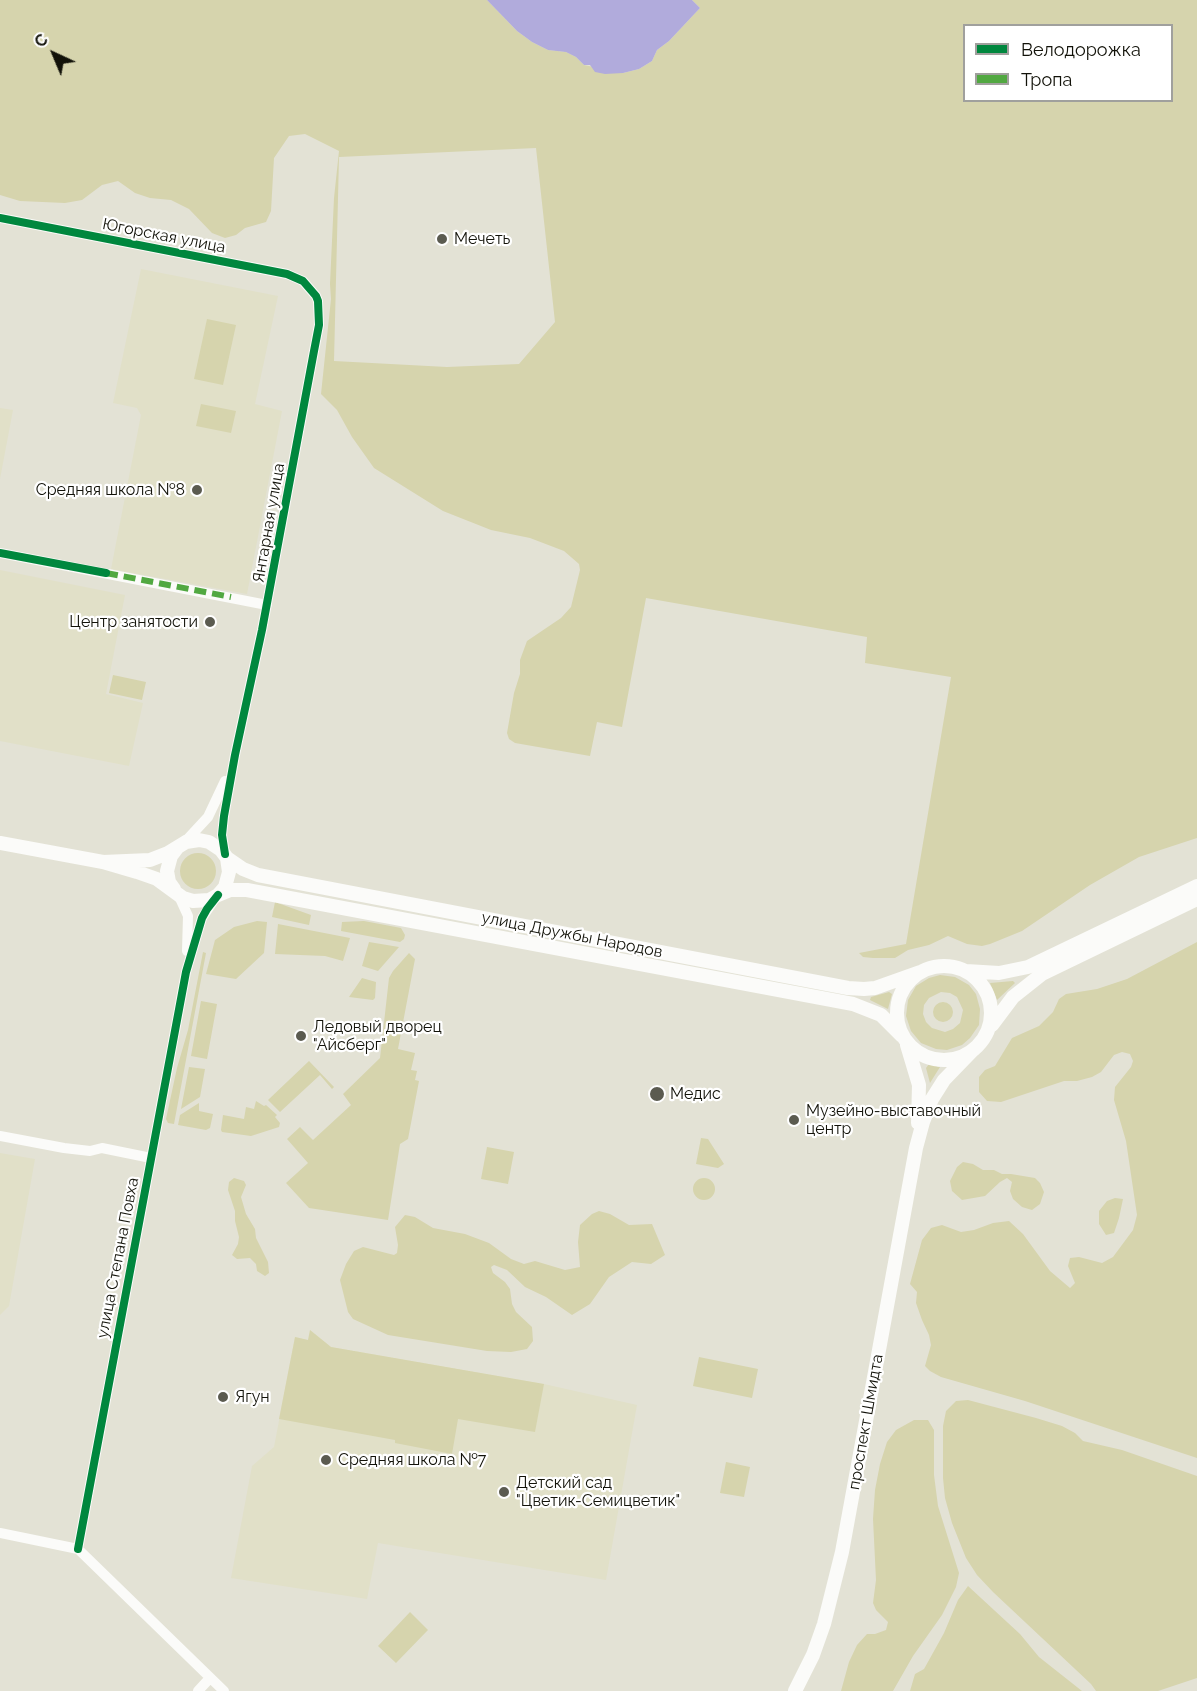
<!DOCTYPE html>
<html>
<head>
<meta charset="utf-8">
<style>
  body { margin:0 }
  #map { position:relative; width:1197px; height:1691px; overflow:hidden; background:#e3e2d5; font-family:Raleway,sans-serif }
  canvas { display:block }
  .legend { position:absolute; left:963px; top:24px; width:210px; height:78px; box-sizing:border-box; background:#fff; border:2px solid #a0a09d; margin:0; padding:8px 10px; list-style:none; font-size:18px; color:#121209 }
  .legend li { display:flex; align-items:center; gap:12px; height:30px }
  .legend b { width:30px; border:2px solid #a0a09d }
  .north { position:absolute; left:24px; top:24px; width:60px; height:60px; -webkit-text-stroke:4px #fff; paint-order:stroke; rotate:316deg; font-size:16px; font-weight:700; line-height:24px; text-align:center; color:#121209 }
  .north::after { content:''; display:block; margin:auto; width:21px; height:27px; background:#121209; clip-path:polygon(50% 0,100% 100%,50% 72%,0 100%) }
</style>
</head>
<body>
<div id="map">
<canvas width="1197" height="1691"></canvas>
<ul class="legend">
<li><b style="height:8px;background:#00873e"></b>Велодорожка</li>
<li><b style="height:8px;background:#51a841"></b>Тропа</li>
</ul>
<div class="north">С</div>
</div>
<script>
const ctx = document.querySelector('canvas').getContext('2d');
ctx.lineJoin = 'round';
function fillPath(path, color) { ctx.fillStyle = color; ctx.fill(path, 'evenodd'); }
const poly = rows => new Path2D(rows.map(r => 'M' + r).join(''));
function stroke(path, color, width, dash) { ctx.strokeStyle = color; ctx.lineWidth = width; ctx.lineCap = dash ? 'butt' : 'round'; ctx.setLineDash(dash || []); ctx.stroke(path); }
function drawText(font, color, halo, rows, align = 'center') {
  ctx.font = font + ' Raleway,sans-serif'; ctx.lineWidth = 4.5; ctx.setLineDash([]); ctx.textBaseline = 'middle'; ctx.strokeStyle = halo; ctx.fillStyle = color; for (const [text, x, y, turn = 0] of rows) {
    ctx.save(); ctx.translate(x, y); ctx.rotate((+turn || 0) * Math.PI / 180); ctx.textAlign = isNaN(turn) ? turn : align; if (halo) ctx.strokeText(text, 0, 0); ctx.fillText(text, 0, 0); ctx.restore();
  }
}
fillPath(poly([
  [141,269,278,296,255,404,282,411,247,594,111,569,141,415,137,408,113,403],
  [0,408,13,410,0,479],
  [0,570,125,595,106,694,143,703,129,766,0,741],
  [0,1153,35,1159,9,1306,0,1315],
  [310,1330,331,1347,544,1384,637,1405,606,1580,378,1543,367,1599,231,1578,252,1466,274,1447,295,1337,308,1340]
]), '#e1e0c8');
fillPath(poly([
  [0,0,487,0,517,31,532,42,548,50,566,52,576,57,584,65,623,73,639,69,652,61,657,50,669,41,700,8,692,0,1197,0,1197,838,1139,857,1090,885,1022,931,990,944,982,946,967,944,948,936,929,945,908,950,895,958,873,958,863,957,859,953,906,944,951,677,865,663,867,637,646,598,622,727,597,722,590,756,515,743,509,739,507,733,514,693,520,674,520,660,527,641,561,618,571,607,580,570,579,564,564,551,530,538,491,530,443,511,374,468,352,437,337,410,321,394,331,299,330,284,334,198,339,151,305,134,289,136,274,158,271,211,266,222,245,228,236,235,225,238,212,233,189,209,171,200,150,198,135,193,118,181,102,185,82,200,65,203,20,201,0,195],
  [964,26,1172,26,1172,100,964,100],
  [536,148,555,322,519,364,447,367,334,361,339,157],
  [207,319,236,325,223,385,194,379],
  [201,404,236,411,231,433,196,426],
  [113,675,146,682,142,700,109,693],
  '180 871a18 18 0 1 1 36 0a18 18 0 1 1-36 0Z',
  [275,902,311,915,309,925,272,917],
  [257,921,267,922,264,953,236,979,206,974,215,940,234,927],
  [364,921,401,928,405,935,404,939,400,942,341,931,342,922],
  [278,924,350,938,343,961,325,956,275,954],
  [369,942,399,947,378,971,362,966],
  [1197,942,1197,1458,1025,1401,941,1377,930,1371,925,1366,931,1345,929,1335,922,1320,916,1303,917,1292,910,1284,922,1240,931,1228,942,1225,961,1232,974,1230,993,1223,1009,1221,1023,1234,1050,1271,1070,1288,1075,1283,1068,1266,1070,1258,1079,1257,1102,1263,1113,1257,1133,1230,1137,1215,1126,1141,1114,1100,1115,1087,1131,1067,1133,1061,1130,1054,1122,1052,1114,1055,1101,1072,1092,1077,1077,1081,1064,1081,1001,1102,987,1101,979,1092,979,1077,985,1070,995,1066,1012,1038,1039,1026,1053,1012,1059,999,1066,994,1097,989,1127,979],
  [203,952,206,953,174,1124,168,1123,166,1119,177,1068,188,1030],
  [409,953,415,959,398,1049,415,1053,411,1070,417,1071,415,1080,419,1081,408,1139,400,1144,388,1220,309,1208,286,1183,308,1163,287,1139,300,1127,313,1140,351,1105,343,1094,380,1058,389,978,393,971],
  [940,975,955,977,969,985,976,994,980,1009,979,1025,970,1038,962,1045,947,1050,936,1049,921,1043,911,1031,906,1016,908,1000,916,986,929,978],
  [941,992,950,993,957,997,963,1010,960,1023,953,1029,945,1032,932,1028,926,1022,923,1014,924,1005,929,998],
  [362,978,376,982,375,998,373,1000,349,997],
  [1013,981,1015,983,997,1000,990,983],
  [889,992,892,994,888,1009,870,1000,871,997],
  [201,1001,217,1004,207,1059,191,1056],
  '933 1012a10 10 0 1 1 20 0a10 10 0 1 1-20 0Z',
  [309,1061,334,1087,332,1089,320,1075,280,1112,268,1100],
  [929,1064,940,1067,930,1083,926,1068],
  [189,1067,205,1069,200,1097,181,1109],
  [256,1101,264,1106,266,1105,277,1115,275,1117,280,1123,279,1127,251,1136,222,1132,221,1130,223,1115,244,1119,246,1107,254,1109],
  [199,1103,199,1111,213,1114,210,1128,206,1130,178,1125,180,1115],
  [701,1138,708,1139,724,1164,718,1168,696,1164],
  [487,1147,514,1152,508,1184,481,1179],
  [963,1162,973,1164,983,1170,994,1170,1002,1174,1011,1174,1035,1178,1040,1183,1044,1192,1040,1204,1032,1210,1022,1207,1013,1199,1010,1191,1012,1182,1007,1178,1000,1182,985,1196,962,1200,952,1191,950,1181,957,1167],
  '693 1189a11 11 0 1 1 22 0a11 11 0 1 1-22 0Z',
  [234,1178,244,1181,246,1185,241,1197,246,1214,255,1229,256,1238,268,1262,269,1273,265,1276,257,1271,256,1264,250,1258,237,1259,232,1255,238,1244,239,1237,235,1221,235,1211,228,1190,229,1182],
  [1115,1198,1123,1199,1119,1218,1114,1233,1106,1235,1099,1224,1099,1211,1107,1201],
  [599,1211,610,1214,629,1225,652,1224,665,1255,651,1264,632,1262,609,1277,590,1304,572,1315,546,1297,525,1287,507,1270,494,1265,491,1267,493,1273,505,1282,510,1289,512,1304,516,1312,532,1327,533,1341,527,1349,511,1352,487,1351,388,1335,353,1319,348,1312,340,1280,346,1264,354,1251,363,1247,394,1255,397,1253,398,1245,395,1227,405,1215,415,1217,433,1228,465,1234,489,1243,511,1259,524,1264,535,1261,565,1270,580,1267,578,1242,580,1225,592,1214],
  [310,1330,331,1347,544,1384,535,1432,458,1419,452,1454,395,1443,395,1440,279,1419,295,1337,308,1340],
  [699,1357,758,1369,752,1398,693,1386],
  [968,1400,1036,1418,1062,1426,1075,1433,1083,1441,1122,1450,1197,1476,1197,1678,1158,1691,1096,1691,1091,1684,993,1592,977,1575,966,1558,952,1523,945,1498,943,1478,943,1426,946,1411,956,1401],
  [914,1420,928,1420,934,1430,934,1475,938,1506,959,1573,956,1587,942,1615,913,1656,893,1691,841,1691,849,1662,857,1645,867,1634,875,1634,886,1630,888,1622,876,1610,873,1603,876,1580,873,1519,875,1490,880,1464,887,1442,896,1430],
  [726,1462,750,1467,744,1497,720,1493],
  [968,1586,1020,1634,1039,1657,1082,1691,910,1691,915,1674,924,1669,944,1633,958,1600],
  [410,1612,428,1630,396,1663,378,1646]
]), '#d6d4ad');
fillPath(poly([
  [487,0,692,0,700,8,669,41,657,50,652,61,639,69,623,73,605,74,595,72,590,65,584,65,576,57,566,52,548,50,532,42,517,31]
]), '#b1abdc');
stroke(poly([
  [0,218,287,274,303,281,316,296,318,301,319,325,314,351,262,630,235,755,224,816,222,835,225,854],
  [0,553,267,605],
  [183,844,208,817,225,781],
  [178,894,188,916,187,951],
  [0,1136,64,1148,90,1151,102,1148,151,1158],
  [0,1533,78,1549,224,1691],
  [78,1549,186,972,202,918,216,897],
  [198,1691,210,1678]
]), '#fbfbf9', 10);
stroke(poly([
  [0,843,103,862,137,872,157,879,183,898,193,901,209,900,218,895,225,887,229,872,227,858,221,850,209,842,199,840,186,842,168,853,150,860,103,862],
  [227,858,243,869,258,875,848,988,864,989,875,988,920,972],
  [174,889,169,882,167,871,171,856,177,848],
  [218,895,230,890,247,890,853,1004,881,1015,902,1036],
  '897 1013a47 47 0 1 1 94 0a47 47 0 1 1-94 0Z',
  [966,971,999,973,1028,967,1197,886],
  [992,1025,1013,997,1042,974,1197,899],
  [907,1045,919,1085,918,1123],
  [795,1691,813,1655,824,1624,842,1552,916,1148,923,1122,932,1099,944,1080,974,1049]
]), '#fbfbf9', 14);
stroke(poly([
  [106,573,231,597]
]), '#51a841', 6, [12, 6]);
stroke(poly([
  [0,218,287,274,303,281,316,296,318,301,319,325,314,351,262,630,235,755,224,816,222,835,225,854],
  [0,553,106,573],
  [78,1549,186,972,202,918,207,909,218,895]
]), '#00873e', 8);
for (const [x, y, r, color] of [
  [442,239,6,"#5b5b50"],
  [197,490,6,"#5b5b50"],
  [210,622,6,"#5b5b50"],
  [301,1036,6,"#5b5b50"],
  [657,1094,8,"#5b5b50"],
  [794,1120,6,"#5b5b50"],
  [223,1397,6,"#5b5b50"],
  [326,1460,6,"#5b5b50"],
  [504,1492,6,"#5b5b50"]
]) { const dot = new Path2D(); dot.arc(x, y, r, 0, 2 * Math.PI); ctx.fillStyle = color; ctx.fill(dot); stroke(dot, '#fff', 2); }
drawText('16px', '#121209', '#fff', [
  ["Югорская улица",164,236,11],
  ["Янтарная улица",269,523,-80],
  ["улица Дружбы Народов",572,935,11],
  ["улица Степана Повха",118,1258,-79],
  ["проспект Шмидта",866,1422,-80]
]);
drawText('16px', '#121209', '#fff', [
  ["Мечеть",454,239],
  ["Средняя школа №8",185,490,"right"],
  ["Центр занятости",198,622,"right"],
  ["Ледовый дворец",313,1027],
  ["\"Айсберг\"",313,1045],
  ["Медис",670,1094],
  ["Музейно-выставочный",806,1111],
  ["центр",806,1129],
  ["Ягун",235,1397],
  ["Средняя школа №7",338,1460],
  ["Детский сад",516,1483],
  ["\"Цветик-Семицветик\"",516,1501]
], 'left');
</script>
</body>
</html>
